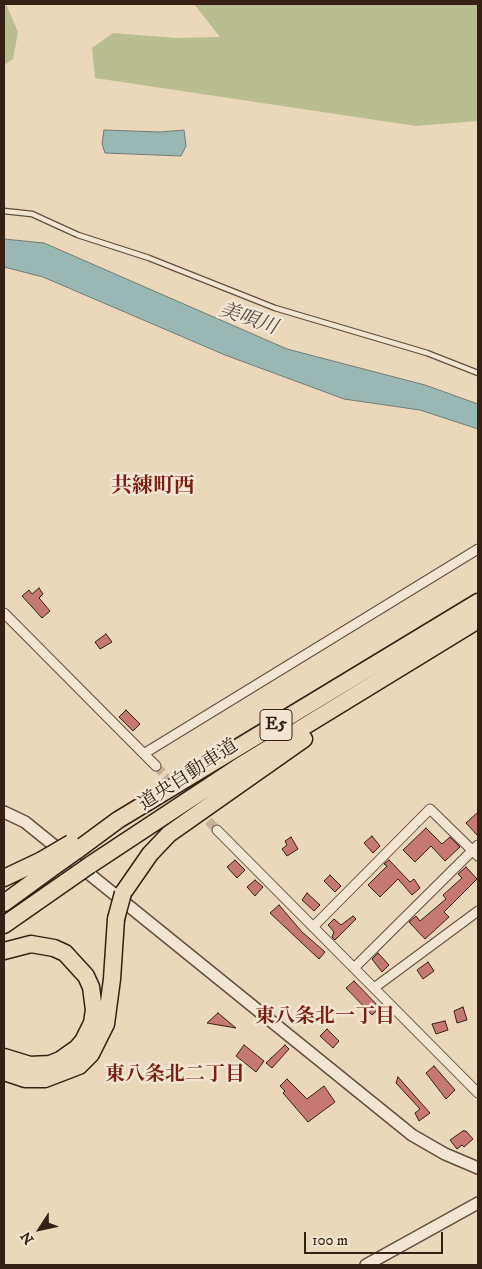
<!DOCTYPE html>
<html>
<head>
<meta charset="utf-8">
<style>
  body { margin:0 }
  #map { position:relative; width:482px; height:1269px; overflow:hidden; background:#ebd7ba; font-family:"IM FELL DW Pica",serif }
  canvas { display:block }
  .frame { position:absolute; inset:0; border:5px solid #362013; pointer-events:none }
  .north { position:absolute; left:15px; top:1204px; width:50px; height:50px; -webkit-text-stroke:4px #f2e5d2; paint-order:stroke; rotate:235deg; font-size:14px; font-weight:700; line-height:20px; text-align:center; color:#362013 }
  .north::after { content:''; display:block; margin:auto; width:18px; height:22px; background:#362013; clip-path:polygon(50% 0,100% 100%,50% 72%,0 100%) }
  .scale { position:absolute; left:304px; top:1232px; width:139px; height:22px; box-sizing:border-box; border:2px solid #362013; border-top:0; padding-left:6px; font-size:15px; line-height:18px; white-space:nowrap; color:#362013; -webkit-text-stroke:4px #f2e5d2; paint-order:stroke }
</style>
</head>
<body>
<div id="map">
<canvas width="482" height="1269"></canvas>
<div class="frame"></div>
<div class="north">N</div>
<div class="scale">100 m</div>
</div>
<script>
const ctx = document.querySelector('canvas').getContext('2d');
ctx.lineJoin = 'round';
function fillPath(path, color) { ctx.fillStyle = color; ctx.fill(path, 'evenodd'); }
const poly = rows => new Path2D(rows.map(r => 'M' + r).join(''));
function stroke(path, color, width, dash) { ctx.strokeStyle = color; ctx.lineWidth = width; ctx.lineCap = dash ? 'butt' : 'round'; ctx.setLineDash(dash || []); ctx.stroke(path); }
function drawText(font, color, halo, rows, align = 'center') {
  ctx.font = font + ' "IM FELL DW Pica","Noto Serif JP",serif'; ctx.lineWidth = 5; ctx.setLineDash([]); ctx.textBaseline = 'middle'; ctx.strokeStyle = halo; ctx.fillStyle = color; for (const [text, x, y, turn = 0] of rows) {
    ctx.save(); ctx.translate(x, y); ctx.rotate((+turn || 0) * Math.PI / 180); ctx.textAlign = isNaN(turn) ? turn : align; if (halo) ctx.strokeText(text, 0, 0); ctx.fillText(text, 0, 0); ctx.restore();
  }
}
fillPath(poly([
  [4,4,6,4,18,32,13,59,4,65],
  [194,4,478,4,478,121,416,126,95,78,92,48,113,33,176,38,220,37]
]), '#b8be8f');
const water = poly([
  [104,130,160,132,184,130,186,146,181,156,105,153,102,144,104,130],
  [4,239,44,243,287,349,425,385,478,404,478,429,420,410,344,399,225,355,43,277,4,267,4,239]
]);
fillPath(water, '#99b8b4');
stroke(water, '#717b74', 1);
const building = poly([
  [39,588,43,594,39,598,50,611,42,618,22,596,29,590,32,594,39,588],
  [106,634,112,642,100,649,95,642,106,634],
  [126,710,140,724,133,731,119,717,126,710],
  [478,812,478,836,466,823,478,812],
  [426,828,442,844,450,837,460,847,445,861,431,846,415,862,403,850,426,828],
  [372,836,380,846,373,853,364,843,372,836],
  [291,837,298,849,287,856,282,849,287,845,285,841,291,837],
  [235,860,245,870,237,878,227,867,235,860],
  [389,860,410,882,414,879,420,888,412,895,398,879,380,897,368,885,387,866,384,864,389,860],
  [466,867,477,879,444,912,449,917,425,939,409,922,416,916,420,921,446,899,443,895,462,878,458,874,466,867],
  [330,875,341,886,335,892,324,881,330,875],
  [255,880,263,887,255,896,247,887,255,880],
  [307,893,320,905,314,911,302,900,307,893],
  [279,905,302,932,325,952,319,959,270,913,279,905],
  [353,916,356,919,335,940,332,937,334,932,328,925,334,919,341,925,353,916],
  [378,953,389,965,382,972,372,959,378,953],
  [428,962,434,971,423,979,417,970,428,962],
  [354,981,380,1008,372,1015,346,988,354,981],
  [463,1007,467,1020,457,1023,454,1011,463,1007],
  [218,1013,236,1028,207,1023,218,1013],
  [445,1021,448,1030,436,1034,432,1024,445,1021],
  [327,1029,339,1041,333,1048,320,1036,327,1029],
  [244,1045,264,1061,256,1072,236,1056,244,1045],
  [285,1045,289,1049,272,1068,266,1063,285,1045],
  [434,1066,455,1090,446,1099,426,1073,434,1066],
  [398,1077,430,1113,419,1121,415,1113,420,1109,396,1083,398,1077],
  [287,1079,307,1099,324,1086,335,1102,308,1122,283,1093,285,1091,280,1086,287,1079],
  [463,1131,466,1131,473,1139,464,1147,462,1145,457,1149,450,1140,463,1131]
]);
fillPath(building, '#c67973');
stroke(building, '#362013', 1);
stroke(poly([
  [156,766,190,802],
  [199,811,217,830]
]), '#c7b299', 9, [9, 4.5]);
const service = poly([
  [4,211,32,214,78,235,149,258,275,308,427,353,478,373]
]);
const minor = poly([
  [4,613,156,766],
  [145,753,478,549],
  [217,830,478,1093],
  [313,927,430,809,478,856],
  [354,968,478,845],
  [374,988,478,911]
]);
const tertiary = poly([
  [4,812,25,822,412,1135,445,1154,478,1168],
  [366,1265,478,1203]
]);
const motorway = poly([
  [76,851,118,820,478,602],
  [90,865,243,764,478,620],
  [4,878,42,860],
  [123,893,150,854,169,834,304,739],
  [4,903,52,868],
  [4,925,67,881],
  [4,951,31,944,54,948,65,953,86,976,91,987,94,1010,92,1023,83,1041,77,1048,60,1060,50,1064,30,1065,4,1057],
  [4,1072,25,1079,45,1079,79,1066,91,1054,106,1024,112,979,116,919]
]);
stroke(service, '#634e3d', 7);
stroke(minor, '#634e3d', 11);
stroke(tertiary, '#634e3d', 14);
stroke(motorway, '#362013', 19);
stroke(service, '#f2e5d2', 4.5);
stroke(minor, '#f2e5d2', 9);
stroke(tertiary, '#f2e5d2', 11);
stroke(motorway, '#ebd7ba', 16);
const motorwayBridge = poly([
  [42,860,71,843],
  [52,868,76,851],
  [67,881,90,865],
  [116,919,123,893]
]);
stroke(motorwayBridge, '#362013', 19, []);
stroke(motorwayBridge, '#ebd7ba', 16);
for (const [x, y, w] of [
  [276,725,32]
]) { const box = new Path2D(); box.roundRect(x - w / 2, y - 15.5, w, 31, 4); ctx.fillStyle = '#f2e5d2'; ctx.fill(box); stroke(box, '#362013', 1); }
drawText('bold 18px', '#362013', null, [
  ["E5",276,725]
]);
drawText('19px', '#362013', '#f2e5d2', [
  ["道央自動車道",189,776,-33]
]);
drawText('italic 20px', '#544e43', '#f2e5d2', [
  ["美唄川",248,320,19]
]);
drawText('bold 20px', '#7a1f14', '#f2e5d2', [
  ["東八条北一丁目",325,1018],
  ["東八条北二丁目",175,1076]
]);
drawText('bold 21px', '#7a1f14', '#f2e5d2', [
  ["共練町西",153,488]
]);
</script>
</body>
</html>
